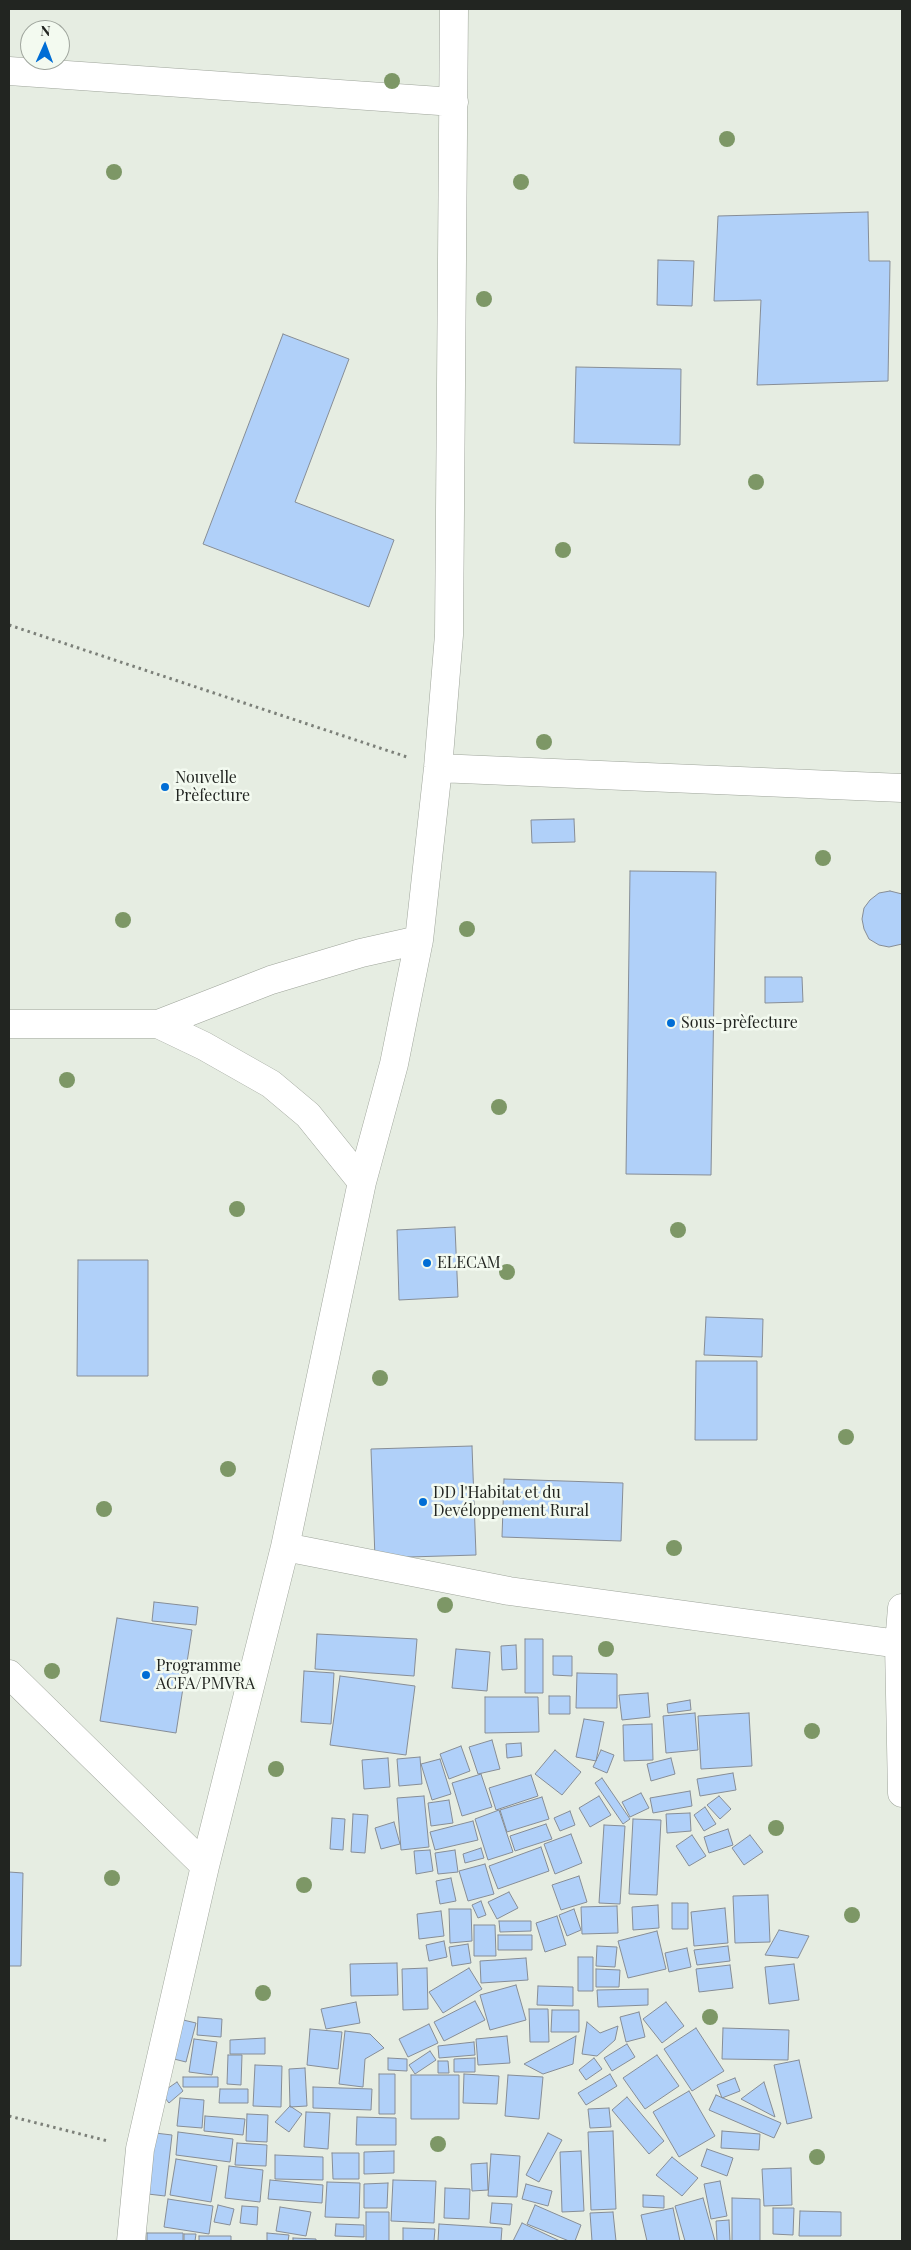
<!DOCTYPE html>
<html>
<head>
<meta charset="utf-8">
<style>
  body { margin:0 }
  #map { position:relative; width:911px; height:2250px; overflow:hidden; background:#e6ede2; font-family:"Playfair Display",serif }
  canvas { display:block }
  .frame { position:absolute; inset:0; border:10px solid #222521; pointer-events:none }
  .north { position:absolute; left:20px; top:20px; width:50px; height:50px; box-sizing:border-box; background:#f3faf0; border:1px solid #9fa59d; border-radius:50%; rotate:2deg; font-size:14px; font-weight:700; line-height:20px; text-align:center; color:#222521 }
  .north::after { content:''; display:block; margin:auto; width:18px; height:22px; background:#006dd5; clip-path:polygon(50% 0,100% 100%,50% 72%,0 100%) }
</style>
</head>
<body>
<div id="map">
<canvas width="911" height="2250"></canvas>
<div class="frame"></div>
<div class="north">N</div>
</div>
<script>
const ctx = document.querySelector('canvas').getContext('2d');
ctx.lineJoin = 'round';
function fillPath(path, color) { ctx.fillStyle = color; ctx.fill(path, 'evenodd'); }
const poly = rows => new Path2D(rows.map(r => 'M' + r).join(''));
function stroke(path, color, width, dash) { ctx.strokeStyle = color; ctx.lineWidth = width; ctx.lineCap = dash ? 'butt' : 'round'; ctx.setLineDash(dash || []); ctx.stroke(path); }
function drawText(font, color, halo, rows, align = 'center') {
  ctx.font = font + ' "Playfair Display",serif'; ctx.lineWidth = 5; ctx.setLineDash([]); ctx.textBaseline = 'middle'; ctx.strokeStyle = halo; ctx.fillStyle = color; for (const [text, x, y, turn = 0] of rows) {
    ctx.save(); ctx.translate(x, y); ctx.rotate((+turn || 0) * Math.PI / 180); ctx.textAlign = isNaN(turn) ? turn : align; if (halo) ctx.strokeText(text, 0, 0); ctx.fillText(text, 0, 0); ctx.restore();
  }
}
const building = poly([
  [868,212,869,261,890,261,888,381,757,385,761,300,714,301,718,216,868,212],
  [658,260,694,261,692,306,657,305,658,260],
  [283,334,349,359,295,502,394,540,369,607,203,544,283,334],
  [576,367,681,369,680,445,574,443,576,367],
  [574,819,575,842,532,843,531,820,574,819],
  [630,871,716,872,711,1175,626,1174,630,871],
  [890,891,902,894,902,944,889,947,879,945,869,939,864,929,862,919,864,908,870,900,879,893,890,891],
  [765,977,802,977,803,1002,765,1003,765,977],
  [455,1227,458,1297,399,1300,397,1230,455,1227],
  [78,1260,148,1260,148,1376,77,1376,78,1260],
  [706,1317,763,1319,762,1357,704,1355,706,1317],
  [696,1361,757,1361,757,1440,695,1440,696,1361],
  [472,1446,476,1555,375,1558,371,1449,472,1446],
  [504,1479,623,1483,621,1541,502,1537,504,1479],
  [154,1602,198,1607,196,1625,152,1621,154,1602],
  [117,1618,192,1630,176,1733,100,1721,117,1618],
  [317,1634,417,1639,414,1676,315,1669,317,1634],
  [525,1639,543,1639,543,1693,525,1693,525,1639],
  [516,1645,517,1669,502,1670,501,1646,516,1645],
  [456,1649,490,1652,487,1691,452,1688,456,1649],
  [553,1656,572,1656,572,1676,553,1675,553,1656],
  [304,1671,334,1673,331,1724,301,1722,304,1671],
  [577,1673,617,1674,617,1708,576,1708,577,1673],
  [340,1676,415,1686,406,1755,330,1745,340,1676],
  [648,1693,650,1717,622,1720,619,1695,648,1693],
  [549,1696,570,1696,570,1714,549,1714,549,1696],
  [485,1697,538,1697,539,1732,485,1733,485,1697],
  [690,1700,691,1710,668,1713,667,1704,690,1700],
  [695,1713,698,1750,666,1753,663,1716,695,1713],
  [749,1713,752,1766,701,1769,698,1716,749,1713],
  [584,1719,604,1722,596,1761,576,1757,584,1719],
  [652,1724,653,1760,624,1761,623,1725,652,1724],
  [492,1740,500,1769,478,1774,469,1747,492,1740],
  [521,1743,522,1756,507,1758,506,1744,521,1743],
  [461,1746,470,1771,449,1779,440,1754,461,1746],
  [555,1750,581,1772,562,1795,535,1774,555,1750],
  [601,1750,614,1755,607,1773,593,1767,601,1750],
  [420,1757,422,1784,399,1786,397,1759,420,1757],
  [388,1758,390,1787,364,1789,362,1760,388,1758],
  [671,1758,675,1774,651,1781,647,1764,671,1758],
  [440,1759,451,1794,432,1800,421,1764,440,1759],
  [733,1773,736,1790,700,1796,697,1779,733,1773],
  [481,1774,492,1807,462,1816,452,1783,481,1774],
  [531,1775,538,1796,496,1810,489,1788,531,1775],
  [602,1778,630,1819,623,1824,595,1783,602,1778],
  [690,1791,692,1806,653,1813,650,1798,690,1791],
  [641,1793,649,1808,630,1817,622,1802,641,1793],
  [424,1796,429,1847,401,1850,397,1798,424,1796],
  [599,1796,611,1815,590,1827,579,1808,599,1796],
  [719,1796,731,1809,720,1819,707,1805,719,1796],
  [542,1797,549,1819,507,1832,500,1810,542,1797],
  [449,1800,453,1823,431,1826,428,1803,449,1800],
  [705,1807,716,1824,704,1831,694,1815,705,1807],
  [499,1810,513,1852,488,1860,475,1819,499,1810],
  [570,1811,575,1825,560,1831,554,1818,570,1811],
  [690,1813,691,1831,667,1833,666,1814,690,1813],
  [353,1814,368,1815,365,1853,351,1852,353,1814],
  [332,1818,345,1819,343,1850,330,1849,332,1818],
  [633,1819,661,1820,657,1895,629,1894,633,1819],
  [473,1821,478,1840,435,1850,430,1832,473,1821],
  [394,1822,400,1844,381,1849,375,1828,394,1822],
  [546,1824,552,1839,515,1851,510,1836,546,1824],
  [604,1825,625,1826,620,1904,599,1903,604,1825],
  [728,1829,733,1845,709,1853,704,1837,728,1829],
  [571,1834,582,1863,555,1874,544,1844,571,1834],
  [692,1835,706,1856,689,1866,676,1846,692,1835],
  [750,1835,763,1852,744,1865,732,1848,750,1835],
  [541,1847,549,1871,498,1889,489,1866,541,1847],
  [481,1848,484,1858,465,1863,463,1854,481,1848],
  [430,1850,433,1871,416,1874,414,1851,430,1850],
  [455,1850,458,1872,438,1874,435,1853,455,1850],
  [485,1864,494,1894,468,1901,459,1871,485,1864],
  [9,1872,23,1873,21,1966,9,1966,9,1872],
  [579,1876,587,1902,561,1910,552,1885,579,1876],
  [451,1878,456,1901,440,1904,436,1881,451,1878],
  [509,1892,518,1908,497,1919,488,1902,509,1892],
  [768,1895,770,1942,735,1943,733,1896,768,1895],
  [481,1901,486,1915,478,1918,472,1905,481,1901],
  [672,1903,688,1903,688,1929,672,1929,672,1903],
  [658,1905,659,1928,633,1930,632,1907,658,1905],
  [617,1906,618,1933,582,1934,581,1907,617,1906],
  [725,1908,728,1943,694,1946,691,1912,725,1908],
  [449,1909,471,1909,472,1941,450,1943,449,1909],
  [574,1909,581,1930,567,1936,559,1915,574,1909],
  [441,1911,444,1936,419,1939,417,1914,441,1911],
  [557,1916,566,1945,545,1952,536,1923,557,1916],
  [499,1921,531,1921,531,1931,500,1932,499,1921],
  [474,1925,495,1925,496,1956,474,1956,474,1925],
  [779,1930,809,1936,798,1958,765,1955,779,1930],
  [657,1931,666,1969,628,1978,618,1941,657,1931],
  [498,1935,532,1935,532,1950,498,1950,498,1935],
  [444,1941,447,1957,429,1961,426,1945,444,1941],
  [468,1944,471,1963,452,1966,449,1947,468,1944],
  [597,1946,617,1947,615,1967,596,1966,597,1946],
  [728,1946,730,1961,697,1965,694,1950,728,1946],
  [687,1948,691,1967,669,1972,665,1953,687,1948],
  [578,1957,593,1957,593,1991,578,1991,578,1957],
  [526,1958,528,1980,481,1983,480,1961,526,1958],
  [397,1963,398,1995,351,1996,350,1964,397,1963],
  [794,1964,799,2000,769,2004,765,1967,794,1964],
  [730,1965,733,1988,699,1992,696,1969,730,1965],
  [427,1968,428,2009,403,2010,402,1969,427,1968],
  [469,1968,482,1989,443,2013,429,1992,469,1968],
  [596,1969,620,1970,619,1987,596,1987,596,1969],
  [516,1985,526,2020,490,2030,480,1995,516,1985],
  [538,1986,573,1987,573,2006,537,2005,538,1986],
  [648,1989,648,2005,598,2007,597,1990,648,1989],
  [475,2001,485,2020,444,2041,434,2022,475,2001],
  [356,2002,360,2023,326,2029,321,2009,356,2002],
  [666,2002,684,2026,662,2043,643,2019,666,2002],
  [529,2009,548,2009,549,2042,530,2042,529,2009],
  [552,2010,579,2010,579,2032,551,2032,552,2010],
  [639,2012,645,2037,626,2042,620,2017,639,2012],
  [198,2017,222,2019,221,2037,197,2035,198,2017],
  [179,2019,196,2023,186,2062,170,2058,179,2019],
  [587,2022,600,2033,618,2026,615,2040,597,2056,582,2054,587,2022],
  [429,2024,438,2043,408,2057,399,2039,429,2024],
  [696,2028,724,2071,692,2091,664,2049,696,2028],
  [723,2028,789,2030,788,2060,722,2059,723,2028],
  [310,2029,342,2032,338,2069,307,2065,310,2029],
  [345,2031,370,2034,384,2048,365,2059,363,2087,339,2084,345,2031],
  [507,2036,510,2063,478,2065,476,2039,507,2036],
  [576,2036,573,2064,543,2074,524,2064,576,2036],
  [265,2038,265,2054,230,2054,230,2040,265,2038],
  [194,2039,217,2042,212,2075,189,2072,194,2039],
  [474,2042,475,2055,439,2058,438,2046,474,2042],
  [627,2044,635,2057,612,2071,604,2058,627,2044],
  [430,2051,436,2060,415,2074,409,2065,430,2051],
  [228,2055,242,2055,241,2085,227,2084,228,2055],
  [657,2055,679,2086,645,2109,623,2078,657,2055],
  [388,2058,407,2059,407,2071,388,2070,388,2058],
  [475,2058,475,2072,454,2072,454,2059,475,2058],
  [594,2058,602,2069,586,2080,579,2070,594,2058],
  [799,2060,812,2118,787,2124,774,2065,799,2060],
  [438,2061,448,2061,449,2073,438,2073,438,2061],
  [255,2065,282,2066,281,2107,253,2106,255,2065],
  [305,2068,307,2106,290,2107,289,2069,305,2068],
  [379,2074,395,2074,395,2114,379,2114,379,2074],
  [464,2074,499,2076,497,2104,463,2103,464,2074],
  [610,2074,617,2086,586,2105,578,2093,610,2074],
  [411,2075,459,2075,459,2119,411,2119,411,2075],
  [508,2075,543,2077,539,2119,505,2116,508,2075],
  [183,2077,218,2077,218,2087,183,2087,183,2077],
  [735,2078,740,2091,722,2098,717,2085,735,2078],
  [177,2082,183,2091,169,2103,161,2093,177,2082],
  [764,2082,775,2117,741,2099,764,2082],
  [313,2087,372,2089,371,2110,313,2108,313,2087],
  [220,2089,248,2089,248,2103,219,2103,220,2089],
  [689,2091,715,2136,679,2157,653,2112,689,2091],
  [716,2095,781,2123,774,2138,709,2110,716,2095],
  [627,2097,664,2141,649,2154,612,2110,627,2097],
  [180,2098,204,2100,202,2128,177,2126,180,2098],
  [290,2106,302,2114,289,2132,275,2122,290,2106],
  [609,2108,611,2127,590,2128,588,2109,609,2108],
  [306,2112,330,2113,328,2149,304,2147,306,2112],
  [247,2114,268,2115,267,2142,246,2141,247,2114],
  [205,2116,245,2119,243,2135,204,2131,205,2116],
  [357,2117,396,2118,396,2145,356,2145,357,2117],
  [613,2131,616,2209,591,2210,588,2132,613,2131],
  [722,2131,760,2134,759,2150,721,2148,722,2131],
  [178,2132,233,2139,230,2162,176,2155,178,2132],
  [155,2133,172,2135,165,2196,148,2194,155,2133],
  [548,2133,562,2140,539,2182,526,2175,548,2133],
  [237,2143,267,2145,266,2166,235,2165,237,2143],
  [707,2149,733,2158,727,2176,701,2166,707,2149],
  [394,2151,394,2173,364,2174,364,2152,394,2151],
  [581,2151,584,2211,562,2212,560,2152,581,2151],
  [332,2153,359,2153,359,2179,333,2179,332,2153],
  [491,2154,520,2156,517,2197,488,2196,491,2154],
  [275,2155,323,2157,323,2180,275,2179,275,2155],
  [672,2157,698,2178,682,2196,656,2175,672,2157],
  [176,2159,217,2166,211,2202,170,2195,176,2159],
  [487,2163,488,2190,472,2191,471,2164,487,2163],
  [229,2166,263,2170,260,2202,225,2198,229,2166],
  [791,2168,792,2205,764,2206,762,2169,791,2168],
  [270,2180,323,2185,322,2203,268,2199,270,2180],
  [393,2180,436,2181,434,2223,391,2221,393,2180],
  [720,2181,727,2216,711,2219,704,2184,720,2181],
  [327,2182,360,2183,359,2218,325,2217,327,2182],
  [388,2183,387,2208,364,2208,364,2184,388,2183],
  [526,2184,552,2191,548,2206,522,2199,526,2184],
  [445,2188,470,2189,469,2219,444,2218,445,2188],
  [643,2195,664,2196,664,2208,643,2207,643,2195],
  [703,2198,715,2241,685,2241,675,2206,703,2198],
  [732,2198,760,2199,760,2241,732,2241,732,2198],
  [168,2199,213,2206,209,2234,164,2227,168,2199],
  [492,2203,512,2204,510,2225,490,2223,492,2203],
  [218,2205,234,2209,230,2225,214,2222,218,2205],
  [535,2205,581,2225,575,2241,569,2241,527,2224,535,2205],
  [242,2206,258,2207,257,2225,240,2223,242,2206],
  [280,2207,311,2212,306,2236,276,2231,280,2207],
  [673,2208,680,2241,647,2241,641,2215,673,2208],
  [773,2208,794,2208,793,2235,773,2234,773,2208],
  [800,2211,841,2212,841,2236,799,2236,800,2211],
  [366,2212,389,2212,389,2241,366,2241,366,2212],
  [613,2212,616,2241,592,2241,590,2213,613,2212],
  [729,2220,730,2241,717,2241,716,2221,729,2220],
  [522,2223,560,2241,513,2241,522,2223],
  [336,2224,364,2225,364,2237,335,2236,336,2224],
  [439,2224,502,2228,501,2241,438,2241,439,2224],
  [403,2228,435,2229,434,2241,403,2241,403,2228],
  [147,2233,183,2233,183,2241,147,2241,147,2233],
  [267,2233,289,2235,288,2241,267,2241,267,2233],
  [184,2234,196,2234,195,2241,184,2241,184,2234],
  [199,2236,231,2236,231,2241,199,2241,199,2236],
  [293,2238,316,2239,316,2241,293,2241,293,2238]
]);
fillPath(building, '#b0d0f9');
stroke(building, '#868d96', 1);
const minor = poly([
  [9,71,454,102],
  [438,768,902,788],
  [9,1024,158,1024,271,980,361,953,419,940],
  [158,1024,204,1046,271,1084,308,1115,362,1182],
  [285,1547,509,1591,899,1644],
  [902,1608,899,1644,902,1793],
  [9,1674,205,1866],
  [131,2241,140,2149,205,1866,285,1547,362,1182,394,1064,419,940,438,768,449,635,454,9]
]);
stroke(minor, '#9ea49a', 29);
stroke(poly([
  [9,625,407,757],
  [9,2116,108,2141]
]), '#7c8079', 3, [2.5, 4]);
stroke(minor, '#fff', 28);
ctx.fillStyle = '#7d9766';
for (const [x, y] of [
  [392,81],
  [727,139],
  [114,172],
  [521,182],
  [484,299],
  [756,482],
  [563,550],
  [544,742],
  [823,858],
  [123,920],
  [467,929],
  [67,1080],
  [499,1107],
  [237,1209],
  [678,1230],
  [507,1272],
  [380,1378],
  [846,1437],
  [228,1469],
  [104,1509],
  [674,1548],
  [445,1605],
  [606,1649],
  [52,1671],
  [812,1731],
  [276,1769],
  [776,1828],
  [112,1878],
  [304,1885],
  [852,1915],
  [263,1993],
  [710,2017],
  [438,2144],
  [817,2157]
]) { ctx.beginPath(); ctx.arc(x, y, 8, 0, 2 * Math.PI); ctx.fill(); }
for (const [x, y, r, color] of [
  [165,787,5,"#006dd5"],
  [671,1023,5,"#006dd5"],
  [427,1263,5,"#006dd5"],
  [423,1502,5,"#006dd5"],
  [146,1675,5,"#006dd5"]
]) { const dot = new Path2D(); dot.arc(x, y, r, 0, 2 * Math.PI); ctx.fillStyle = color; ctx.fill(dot); stroke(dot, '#f3faf0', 2); }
drawText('16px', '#222521', '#f3faf0', [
  ["Nouvelle",175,778],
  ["Prèfecture",175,796],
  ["Sous-prèfecture",681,1023],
  ["ELECAM",437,1263],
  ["DD l'Habitat et du",433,1493],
  ["Devéloppement Rural",433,1511],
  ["Programme",156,1666],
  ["ACFA/PMVRA",156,1684]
], 'left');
</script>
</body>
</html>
